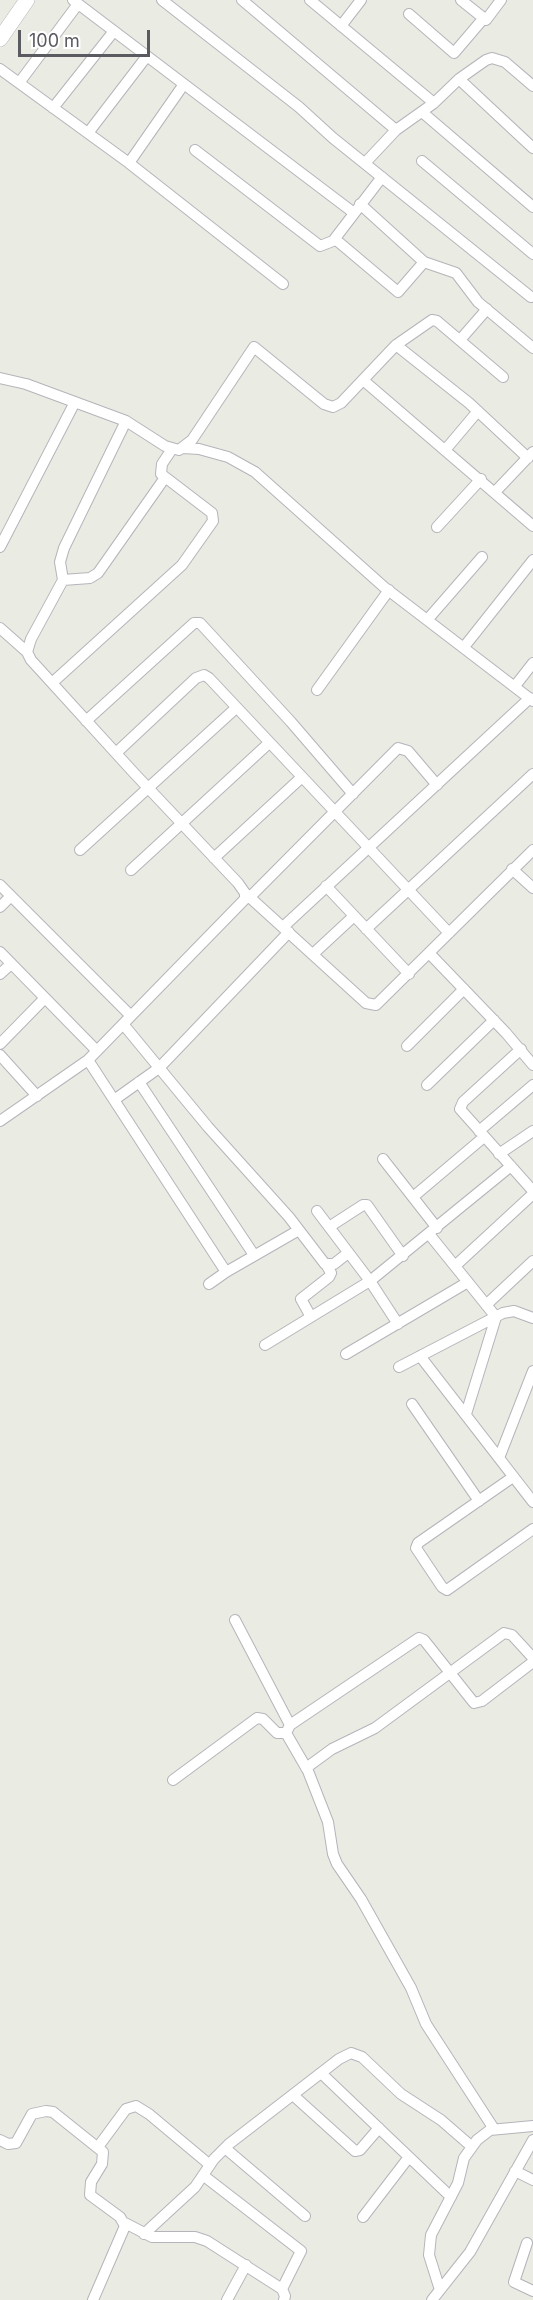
<!DOCTYPE html>
<html>
<head>
<meta charset="utf-8">
<style>
  body { margin:0 }
  #map { position:relative; width:533px; height:2300px; overflow:hidden; background:#eaebe2; font-family:Inter,sans-serif }
  canvas { display:block }
  .scale { position:absolute; left:18px; top:30px; width:132px; height:27px; box-sizing:border-box; border:3px solid #5a5b61; border-top:0; padding-left:8px; font-size:18px; line-height:21px; white-space:nowrap; color:#5a5b61; -webkit-text-stroke:4px #fff; paint-order:stroke }
</style>
</head>
<body>
<div id="map">
<canvas width="533" height="2300"></canvas>
<div class="scale">100 m</div>
</div>
<script>
const ctx = document.querySelector('canvas').getContext('2d');
ctx.lineJoin = 'round';
const poly = rows => new Path2D(rows.map(r => 'M' + r).join(''));
function stroke(path, color, width, dash) { ctx.strokeStyle = color; ctx.lineWidth = width; ctx.lineCap = dash ? 'butt' : 'round'; ctx.setLineDash(dash || []); ctx.stroke(path); }
const street = poly([
  [73,0,354,213],
  [162,0,299,107,333,138,531,297],
  [242,0,396,130],
  [310,0,434,103],
  [461,0,486,20,501,0],
  [409,14,454,53,483,19],
  [341,26,361,0],
  [0,69,129,163,283,284],
  [459,79,533,148],
  [19,83,78,4],
  [53,108,114,31],
  [422,112,533,207],
  [88,133,147,56],
  [195,150,320,246,333,241,382,177],
  [422,161,533,254],
  [129,163,184,84],
  [365,163,396,130,434,103,459,79,486,60,492,58,505,62,533,86],
  [360,204,424,262,456,273,478,302,533,348],
  [335,239,398,292,424,262],
  [460,340,487,309],
  [396,345,469,403,528,458],
  [0,378,26,384,126,421,165,446,179,450,192,440,254,347,324,404,333,407,341,403,396,345,432,320,437,321,503,377],
  [363,380,533,526],
  [183,448,199,449,228,457,255,472,384,587,533,701],
  [446,449,478,411],
  [495,492,533,452],
  [437,527,481,479],
  [0,547,75,402],
  [63,580,90,578,98,573,164,479],
  [428,619,482,557],
  [0,628,27,652],
  [464,647,533,560],
  [52,683,182,565,213,521,212,513,161,474,162,464,172,449],
  [515,686,533,663],
  [317,690,389,590],
  [86,721,194,623,200,623,291,722,353,794],
  [116,753,196,678,204,675,209,678,449,933],
  [80,850,236,708],
  [214,858,302,777],
  [512,869,533,888],
  [131,870,269,743],
  [0,885,131,1016],
  [326,886,409,974],
  [245,893,366,1003,376,1005,533,850],
  [250,897,398,748,408,751,437,785],
  [0,907,11,896],
  [283,927,530,698],
  [366,929,533,774],
  [0,952,97,1051],
  [429,953,506,1033,533,1065],
  [313,954,354,916],
  [0,974,11,964],
  [123,1024,208,1127,289,1217,325,1264,334,1264,348,1253],
  [0,1044,45,998],
  [407,1046,464,989],
  [521,1049,463,1102,460,1109,533,1191],
  [0,1055,37,1096],
  [88,1060,226,1272],
  [139,1082,254,1255],
  [427,1085,494,1020],
  [114,1100,159,1068,289,932],
  [0,1121,88,1060,245,899,245,893,238,883,134,773,31,660,27,652,31,639,63,580,60,562,64,548,126,421],
  [479,1131,533,1085],
  [499,1154,533,1131],
  [383,1159,437,1228],
  [413,1197,484,1137],
  [317,1211,370,1281,511,1166],
  [329,1227,363,1205,367,1205,403,1256],
  [429,1234,496,1317,466,1414],
  [455,1266,533,1194],
  [209,1284,226,1272,299,1230],
  [486,1305,533,1261],
  [311,1317,301,1299,329,1277,331,1273,327,1266],
  [265,1345,370,1281,398,1324],
  [346,1354,468,1282],
  [420,1356,533,1502],
  [399,1367,503,1313,514,1311,533,1318],
  [412,1404,479,1501],
  [499,1458,533,1371],
  [513,1477,418,1543,416,1548,442,1587,447,1590,533,1529],
  [235,1620,290,1725],
  [306,1768,332,1749,375,1728,504,1633,512,1635,533,1658],
  [173,1780,257,1718,263,1719,277,1733,286,1733],
  [321,2073,451,2197],
  [294,2096,355,2151,360,2150,379,2128],
  [494,2129,426,2024,411,1988,361,1899,337,1864,333,1854,328,1822,308,1771,286,1733,290,1725,419,1638,424,1640,474,1703,482,1701,533,1662],
  [0,2140,8,2144,16,2143,32,2114,46,2111,53,2112,103,2152,102,2164,91,2182,90,2195,120,2217,125,2226,93,2300],
  [98,2147,126,2109,136,2106,149,2114,210,2165],
  [225,2148,305,2216],
  [515,2171,533,2180],
  [204,2176,301,2251,282,2289],
  [363,2217,409,2157],
  [125,2223,152,2237,195,2237,207,2241,282,2289,285,2296,284,2300],
  [144,2234,195,2187,214,2159,229,2144,339,2059,351,2053,362,2057,401,2094,441,2120,471,2146],
  [527,2243,514,2282,533,2291],
  [440,2290,429,2255,431,2235,458,2183,464,2158,477,2140,490,2130,533,2126],
  [227,2300,246,2265],
  [432,2300,470,2252,533,2140]
]);
const secondary = poly([
  [0,39,27,0]
]);
stroke(street, '#b4b5bb', 12);
stroke(secondary, '#b5b6bc', 16);
stroke(street, '#fff', 10);
stroke(secondary, '#fff', 15);
</script>
</body>
</html>
